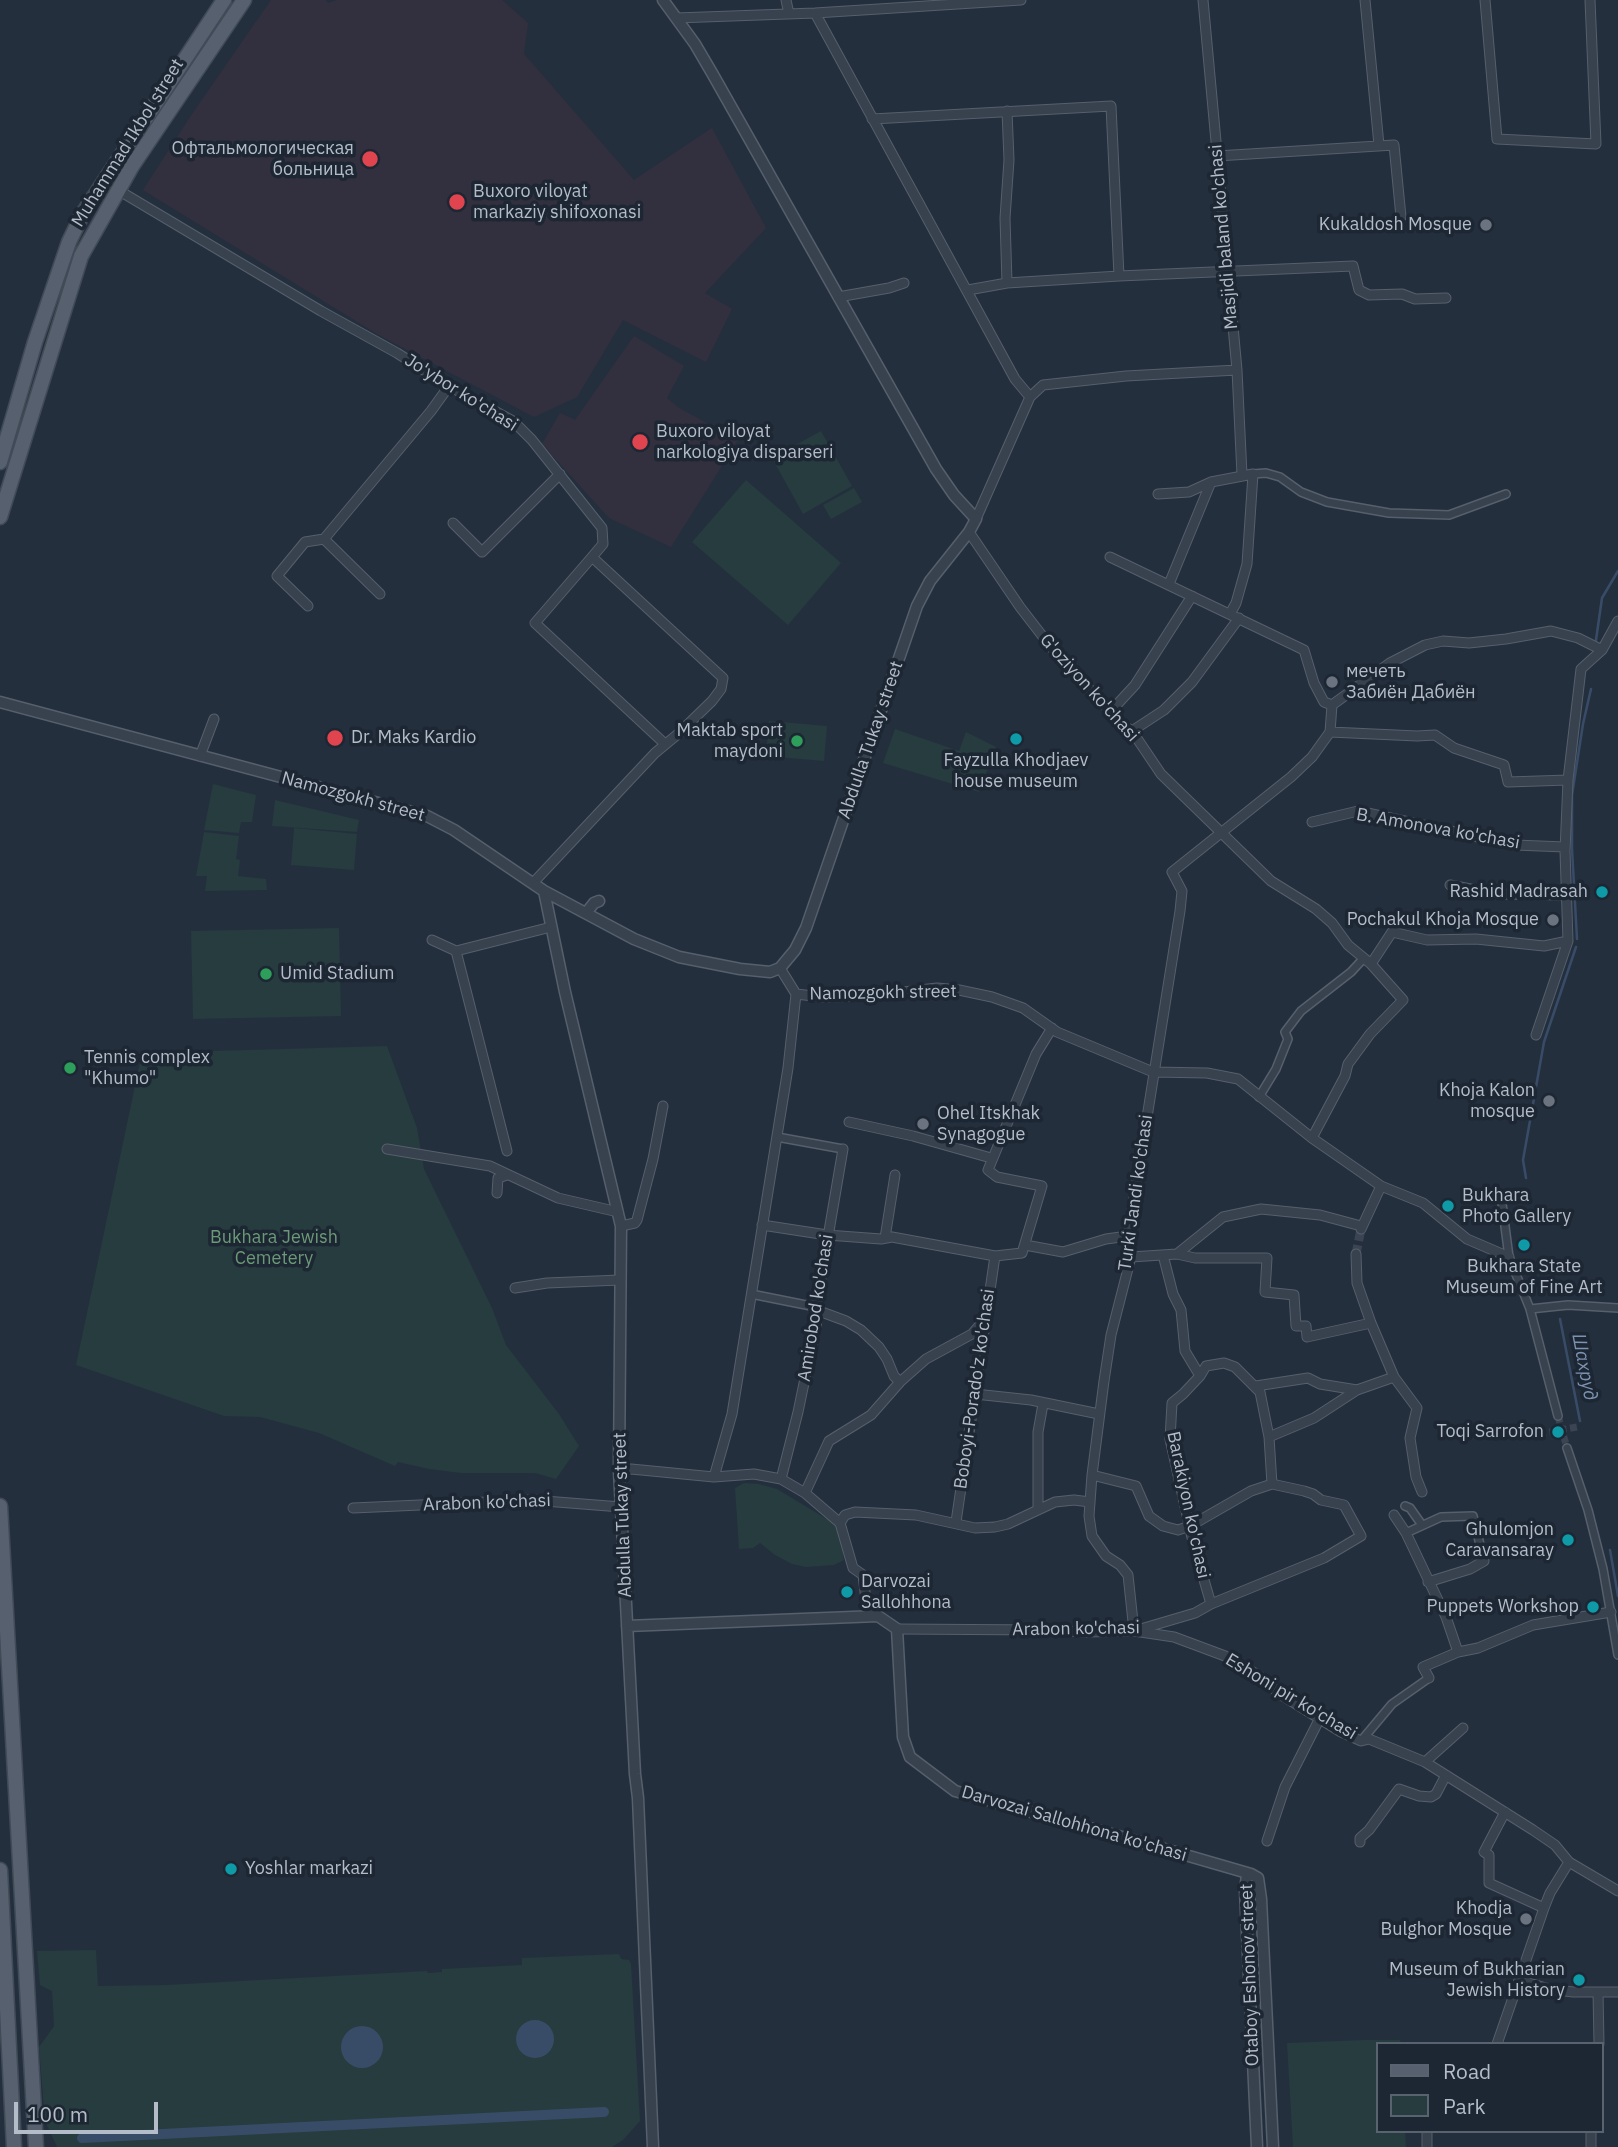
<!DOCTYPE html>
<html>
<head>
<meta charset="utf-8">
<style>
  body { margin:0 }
  #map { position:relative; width:1618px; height:2147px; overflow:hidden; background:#242f3e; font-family:"IBM Plex Sans",sans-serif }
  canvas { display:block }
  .legend { position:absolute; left:1376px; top:2042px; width:228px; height:91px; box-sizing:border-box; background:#1d2633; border:2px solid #59626f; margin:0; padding:9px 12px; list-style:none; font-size:21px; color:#b4bcc9 }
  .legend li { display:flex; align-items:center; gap:14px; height:35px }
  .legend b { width:35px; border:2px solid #59626f }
  .scale { position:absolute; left:14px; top:2102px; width:144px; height:32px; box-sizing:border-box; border:4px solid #b4bcc9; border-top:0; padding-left:9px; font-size:21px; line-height:24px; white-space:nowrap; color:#b4bcc9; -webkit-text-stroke:5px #1d2633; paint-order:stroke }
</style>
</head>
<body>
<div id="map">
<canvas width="1618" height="2147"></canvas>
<ul class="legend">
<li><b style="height:9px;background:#56606e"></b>Road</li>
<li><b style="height:19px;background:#263c3f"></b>Park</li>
</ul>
<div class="scale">100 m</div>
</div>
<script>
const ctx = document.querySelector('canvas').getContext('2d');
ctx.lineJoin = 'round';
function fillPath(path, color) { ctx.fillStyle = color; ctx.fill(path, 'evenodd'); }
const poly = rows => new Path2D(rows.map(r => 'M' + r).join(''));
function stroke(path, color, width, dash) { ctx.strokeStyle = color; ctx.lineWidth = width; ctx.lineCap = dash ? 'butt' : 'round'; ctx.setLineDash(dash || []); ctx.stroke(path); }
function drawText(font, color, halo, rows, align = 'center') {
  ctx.font = font + ' "IBM Plex Sans",sans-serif'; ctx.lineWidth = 7; ctx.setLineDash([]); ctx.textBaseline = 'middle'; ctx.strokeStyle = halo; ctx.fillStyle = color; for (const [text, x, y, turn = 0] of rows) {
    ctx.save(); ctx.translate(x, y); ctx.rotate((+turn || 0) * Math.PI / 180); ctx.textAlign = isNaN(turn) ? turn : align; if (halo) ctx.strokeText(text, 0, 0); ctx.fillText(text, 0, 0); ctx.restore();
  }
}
fillPath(poly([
  [271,0,325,0,329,3,337,0,502,0,528,23,524,54,634,180,712,128,766,228,705,293,732,309,706,362,623,320,577,397,534,417,377,334,143,190,190,117],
  [634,336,684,366,667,398,679,408,738,440,671,547,609,518,542,444,560,413,575,420]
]), '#32303f');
fillPath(poly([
  [821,431,852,486,803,514,772,458],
  [746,480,841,563,788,625,692,542],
  [854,488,862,502,831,519,823,505],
  [769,721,827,726,824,761,766,756],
  [895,729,959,751,966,732,996,747,979,792,883,763],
  [213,784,256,795,252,822,241,822,239,833,204,830],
  [275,800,359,820,357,832,272,826],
  [294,828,357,834,354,870,291,865],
  [204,832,239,836,236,859,240,860,238,876,266,879,267,890,205,891,207,876,196,876],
  [339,928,341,1016,193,1019,191,931],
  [387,1046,417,1128,424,1169,492,1308,506,1345,559,1414,579,1446,556,1479,535,1473,461,1473,429,1469,398,1462,395,1466,319,1433,260,1417,224,1416,76,1365,142,1053],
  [744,1483,759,1484,777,1489,835,1524,839,1529,844,1560,834,1565,806,1567,792,1564,775,1555,760,1543,753,1548,739,1549,735,1488],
  [96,1950,98,1986,166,1985,427,1971,428,1973,442,1972,442,1969,522,1965,522,1958,619,1954,621,1959,629,1960,631,1964,640,2121,623,2140,612,2147,57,2147,45,2121,39,2047,54,2026,52,1991,40,1985,37,1951],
  [1364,2040,1400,2040,1401,2044,1378,2044,1378,2131,1405,2131,1406,2147,1293,2147,1287,2043]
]), '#263c3f');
fillPath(poly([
  '516 2039a19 19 0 1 1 38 0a19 19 0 1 1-38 0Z',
  '341 2047a21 21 0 1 1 42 0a21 21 0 1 1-42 0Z'
]), '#394c67');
stroke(poly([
  [1596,640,1602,598,1618,571],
  [1577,939,1572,849,1572,795,1583,724,1591,689],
  [1526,1178,1523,1160,1544,1042,1576,947],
  [1560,1319,1580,1421],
  [1610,1550,1618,1596]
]), '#394c67', 2.5);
stroke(poly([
  [82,2138,604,2112]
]), '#394c67', 10);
stroke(poly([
  [1558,1416,1567,1448],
  [1539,1434,1577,1427]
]), '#3a4453', 7, [7, 3.5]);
stroke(poly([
  [1356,1254,1361,1229]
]), '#3a4453', 9, [9, 4.5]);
const pedestrian = poly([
  [1253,474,1266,473,1280,477,1301,492,1327,502,1389,513,1449,515,1506,494],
  [1259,1097,1276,1069,1288,1039,1285,1032,1301,1011,1351,972,1363,959],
  [777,1137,843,1149],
  [1501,1196,1509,1257,1530,1309,1558,1416],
  [751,1294,816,1307],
  [1530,1309,1568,1305,1618,1308],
  [1567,1448,1588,1510,1603,1569,1618,1655],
  [1405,1506,1410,1508,1422,1525],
  [1406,1533,1441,1517,1473,1516,1484,1561],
  [1361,1741,1392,1704,1429,1678]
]);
const minor = poly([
  [786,0,789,14],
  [1203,0,1237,370,1242,475],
  [1365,0,1379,145],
  [1485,0,1497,139,1596,144,1590,0],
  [815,13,1015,379,1030,397],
  [676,18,815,13,1021,0],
  [1007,111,1009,160,1005,218,1007,283],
  [872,119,1111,106,1119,276],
  [1217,156,1394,145,1401,217],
  [118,190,321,311,397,353,449,386,513,421,532,440,602,528,603,544,592,557,723,678,721,689,712,701,678,734,655,753,533,883],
  [968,290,1007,283,1119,276,1353,266,1359,290,1369,295,1402,294,1415,299,1446,298],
  [838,297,889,288,904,283],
  [1158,494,1189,492,1211,482,1253,474,1247,564,1236,603,1230,614],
  [976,519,1030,397,1043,385,1126,376,1237,370],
  [453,523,482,552,560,474],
  [969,532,1020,607,1054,651,1123,725,1132,731,1161,774,1271,881,1316,909,1332,923,1348,945,1371,964,1403,1000,1370,1034,1348,1064,1345,1076,1312,1138],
  [324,539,380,594],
  [592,557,535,623,665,744],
  [1110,557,1304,650,1314,683,1324,702,1332,705,1330,732,1312,757,1291,777,1172,872,1182,891,1180,911,1128,1236,1131,1257,1111,1335,1104,1381,1092,1475,1089,1516,1092,1536,1106,1556,1120,1565,1128,1575,1134,1631,1174,1637,1225,1656,1258,1675,1280,1694,1341,1732,1361,1741,1369,1739,1425,1762,1533,1830,1555,1845,1569,1862,1618,1891],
  [1169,584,1211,482],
  [308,606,277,576,305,542,324,539,431,411,449,386],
  [1332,705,1390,663,1425,645,1443,641,1469,643,1506,639,1551,631,1578,638,1602,650],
  [1111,711,1135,685,1192,596],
  [1132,731,1164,710,1192,682,1239,618],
  [1330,732,1417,736,1435,735,1454,748,1504,765,1508,782,1568,780],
  [200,756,214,719],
  [1312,822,1358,811,1515,845,1565,847],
  [1450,885,1496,894,1565,895],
  [432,940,456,951,507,1151],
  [456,951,551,927],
  [1371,964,1392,932,1427,940,1476,939,1544,946,1568,941],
  [780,968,796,994,822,997,870,996,937,988,959,990,992,997,1023,1008,1057,1032,1153,1072,1207,1073,1238,1079,1312,1138,1381,1186,1423,1203,1467,1239,1509,1257],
  [1536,1035,1568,941,1565,851,1568,780,1581,669,1602,650,1618,621],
  [849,1122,913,1136,991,1158],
  [387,1149,490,1166,558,1198,618,1212],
  [497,1193,498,1178,507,1175],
  [762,1225,827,1235,881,1239,892,1237,995,1256,1022,1253,1042,1186,997,1177,988,1170,1036,1054,1052,1028],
  [621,1226,635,1223,637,1220,653,1159,663,1106],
  [1361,1229,1381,1186],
  [885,1238,895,1175],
  [1025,1245,1063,1252,1106,1239,1128,1236],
  [1177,1254,1223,1217,1261,1209,1320,1215,1361,1226],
  [1356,1254,1357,1283,1371,1323,1394,1377,1417,1408,1410,1438,1416,1477,1422,1492],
  [1163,1255,1173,1294,1181,1310,1185,1351,1200,1376],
  [1131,1257,1177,1254,1195,1258,1267,1258,1265,1292,1294,1295,1296,1326,1306,1326,1307,1337,1371,1323],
  [515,1288,547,1283,620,1280],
  [819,1311,846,1321,861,1330,879,1347,887,1359,894,1376,900,1382],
  [1256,1386,1308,1378,1320,1384,1357,1390],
  [975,1394,1031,1400,1099,1414],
  [1269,1437,1314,1418,1357,1390,1394,1377],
  [619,1471,631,1469,714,1477,754,1474,781,1479,805,1493,840,1523,853,1568,863,1575,866,1600,878,1616],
  [714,1477,732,1414,788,1068,796,994],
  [781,1479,798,1412,819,1311,816,1307,843,1149],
  [805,1493,829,1441,871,1415,900,1382,926,1359,972,1334,984,1320],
  [353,1508,532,1500,621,1507],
  [1038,1510,1038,1432,1043,1404],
  [1394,1515,1406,1533,1446,1617,1458,1652],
  [956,1522,995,1256],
  [840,1523,845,1515,855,1512,916,1515,975,1528,995,1527,1008,1524,1055,1502,1074,1500,1090,1502],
  [1428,1582,1470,1569,1484,1561],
  [1211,1604,1193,1542,1170,1439,1172,1403,1183,1394,1200,1376,1206,1366,1224,1363,1235,1367,1260,1392,1269,1437,1272,1484],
  [897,1629,1044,1630,1087,1632,1134,1631,1195,1613,1211,1604,1324,1558,1361,1536,1344,1505,1321,1500,1313,1494,1304,1491,1272,1484,1251,1491,1190,1526,1178,1530,1163,1526,1149,1516,1136,1486,1092,1475],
  [1429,1678,1423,1667,1458,1652,1478,1648,1533,1625,1611,1612],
  [1425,1762,1463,1728],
  [1505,1812,1484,1852,1489,1855,1489,1883,1544,1908],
  [1267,1841,1285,1787,1320,1718],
  [1360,1842,1360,1838,1369,1830,1399,1789,1419,1796,1431,1797,1436,1794,1446,1775],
  [1519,1980,1549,1989,1573,1992,1618,1992],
  [1598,1992,1599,2044],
  [1497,2044,1544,1908,1550,1893,1569,1862],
  [1427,2131,1427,2147],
  [1591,2147,1591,2131]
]);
const tertiary = poly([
  [0,702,427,816,454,830,544,891,634,939,679,957,740,969,770,972,780,968,795,950,806,928,917,606,930,581,969,532,976,519,954,495,936,469,712,73,695,44,663,0],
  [544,891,565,992,621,1226,619,1471,635,1774,638,1798,653,2147],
  [586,913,594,903,599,901],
  [627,1626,878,1616,897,1629,903,1737,910,1757,955,1791,1144,1843,1251,1874,1258,1878,1261,1899,1273,2147],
  [1251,1874,1247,1875,1245,1890,1257,2147]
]);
const primary = poly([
  [0,462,35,342,69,242,82,215,224,0],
  [0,517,81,256,132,166,244,0],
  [0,1506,36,2147],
  [0,1870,14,2147]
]);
stroke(pedestrian, '#565f6c', 10);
stroke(minor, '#565f6c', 11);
stroke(tertiary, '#565f6c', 13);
stroke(primary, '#414a57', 17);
stroke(pedestrian, '#38414e', 7);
stroke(minor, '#38414e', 9);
stroke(tertiary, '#38414e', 10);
stroke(primary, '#56606e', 14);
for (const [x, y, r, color] of [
  [370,159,9,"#e0444e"],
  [457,202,9,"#e0444e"],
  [1486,225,7,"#6b7280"],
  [640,442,9,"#e0444e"],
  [1332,682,7,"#6b7280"],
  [335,738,9,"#e0444e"],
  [1016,739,7,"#0f9aa8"],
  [797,741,7,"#2e9e5b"],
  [1602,892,7,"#0f9aa8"],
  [1553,920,7,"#6b7280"],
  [266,974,7,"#2e9e5b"],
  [70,1068,7,"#2e9e5b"],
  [1549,1101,7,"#6b7280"],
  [923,1124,7,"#6b7280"],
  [1448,1206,7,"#0f9aa8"],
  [1524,1245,7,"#0f9aa8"],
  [1558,1432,7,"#0f9aa8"],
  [1568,1540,7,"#0f9aa8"],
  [847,1592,7,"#0f9aa8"],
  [1593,1607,7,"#0f9aa8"],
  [231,1869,7,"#0f9aa8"],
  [1526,1919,7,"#6b7280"],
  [1579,1980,7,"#0f9aa8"]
]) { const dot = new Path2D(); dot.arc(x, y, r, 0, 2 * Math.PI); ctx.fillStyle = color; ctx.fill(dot); stroke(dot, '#1d2633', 2.5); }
drawText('18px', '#b4bcc9', '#1d2633', [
  ["Muhammad Ikbol street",128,143,-58],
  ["Masjidi baland ko'chasi",1224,237,-95],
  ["Jo'ybor ko'chasi",461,393,32],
  ["G'oziyon ko'chasi",1089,688,48],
  ["Abdulla Tukay street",871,740,-71],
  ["Namozgokh street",353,797,15],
  ["B. Amonova ko'chasi",1438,829,10],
  ["Namozgokh street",883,993,-1],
  ["Turki Jandi ko'chasi",1136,1193,-82],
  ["Amirobod ko'chasi",816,1308,-81],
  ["Boboyi-Porado'z ko'chasi",975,1389,-82],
  ["Arabon ko'chasi",487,1503,-2],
  ["Barakiyon ko'chasi",1188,1505,78],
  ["Abdulla Tukay street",623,1515,-92],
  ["Arabon ko'chasi",1076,1629,-1],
  ["Eshoni pir ko'chasi",1291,1697,31],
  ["Darvozai Sallohhona ko'chasi",1074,1824,16],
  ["Otaboy Eshonov street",1250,1975,-92]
]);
drawText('18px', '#b4bcc9', '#1d2633', [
  ["Офтальмологическая",354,149],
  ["больница",354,170],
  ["Buxoro viloyat",473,192,"left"],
  ["markaziy shifoxonasi",473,213,"left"],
  ["Kukaldosh Mosque",1472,225],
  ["Buxoro viloyat",656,432,"left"],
  ["narkologiya disparseri",656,453,"left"],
  ["мечеть",1346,672,"left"],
  ["Забиён Дабиён",1346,693,"left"],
  ["Maktab sport",783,731],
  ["maydoni",783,752],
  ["Dr. Maks Kardio",351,738,"left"],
  ["Fayzulla Khodjaev",1016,761,"center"],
  ["house museum",1016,782,"center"],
  ["Rashid Madrasah",1588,892],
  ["Pochakul Khoja Mosque",1539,920],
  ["Umid Stadium",280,974,"left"],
  ["Tennis complex",84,1058,"left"],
  ["\"Khumo\"",84,1079,"left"],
  ["Khoja Kalon",1535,1091],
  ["mosque",1535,1112],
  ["Ohel Itskhak",937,1114,"left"],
  ["Synagogue",937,1135,"left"],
  ["Bukhara",1462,1196,"left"],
  ["Photo Gallery",1462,1217,"left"],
  ["Bukhara State",1524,1267,"center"],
  ["Museum of Fine Art",1524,1288,"center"],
  ["Toqi Sarrofon",1544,1432],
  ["Ghulomjon",1554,1530],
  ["Caravansaray",1554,1551],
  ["Darvozai",861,1582,"left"],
  ["Sallohhona",861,1603,"left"],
  ["Puppets Workshop",1579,1607],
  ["Yoshlar markazi",245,1869,"left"],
  ["Khodja",1512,1909],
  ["Bulghor Mosque",1512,1930],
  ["Museum of Bukharian",1565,1970],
  ["Jewish History",1565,1991]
], 'right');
drawText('18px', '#6b9a76', '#1d2633', [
  ["Bukhara Jewish",274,1238],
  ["Cemetery",274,1259]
]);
drawText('italic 19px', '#7c92b1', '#1d2633', [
  ["Шахруд",1584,1367,79]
]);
</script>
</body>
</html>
